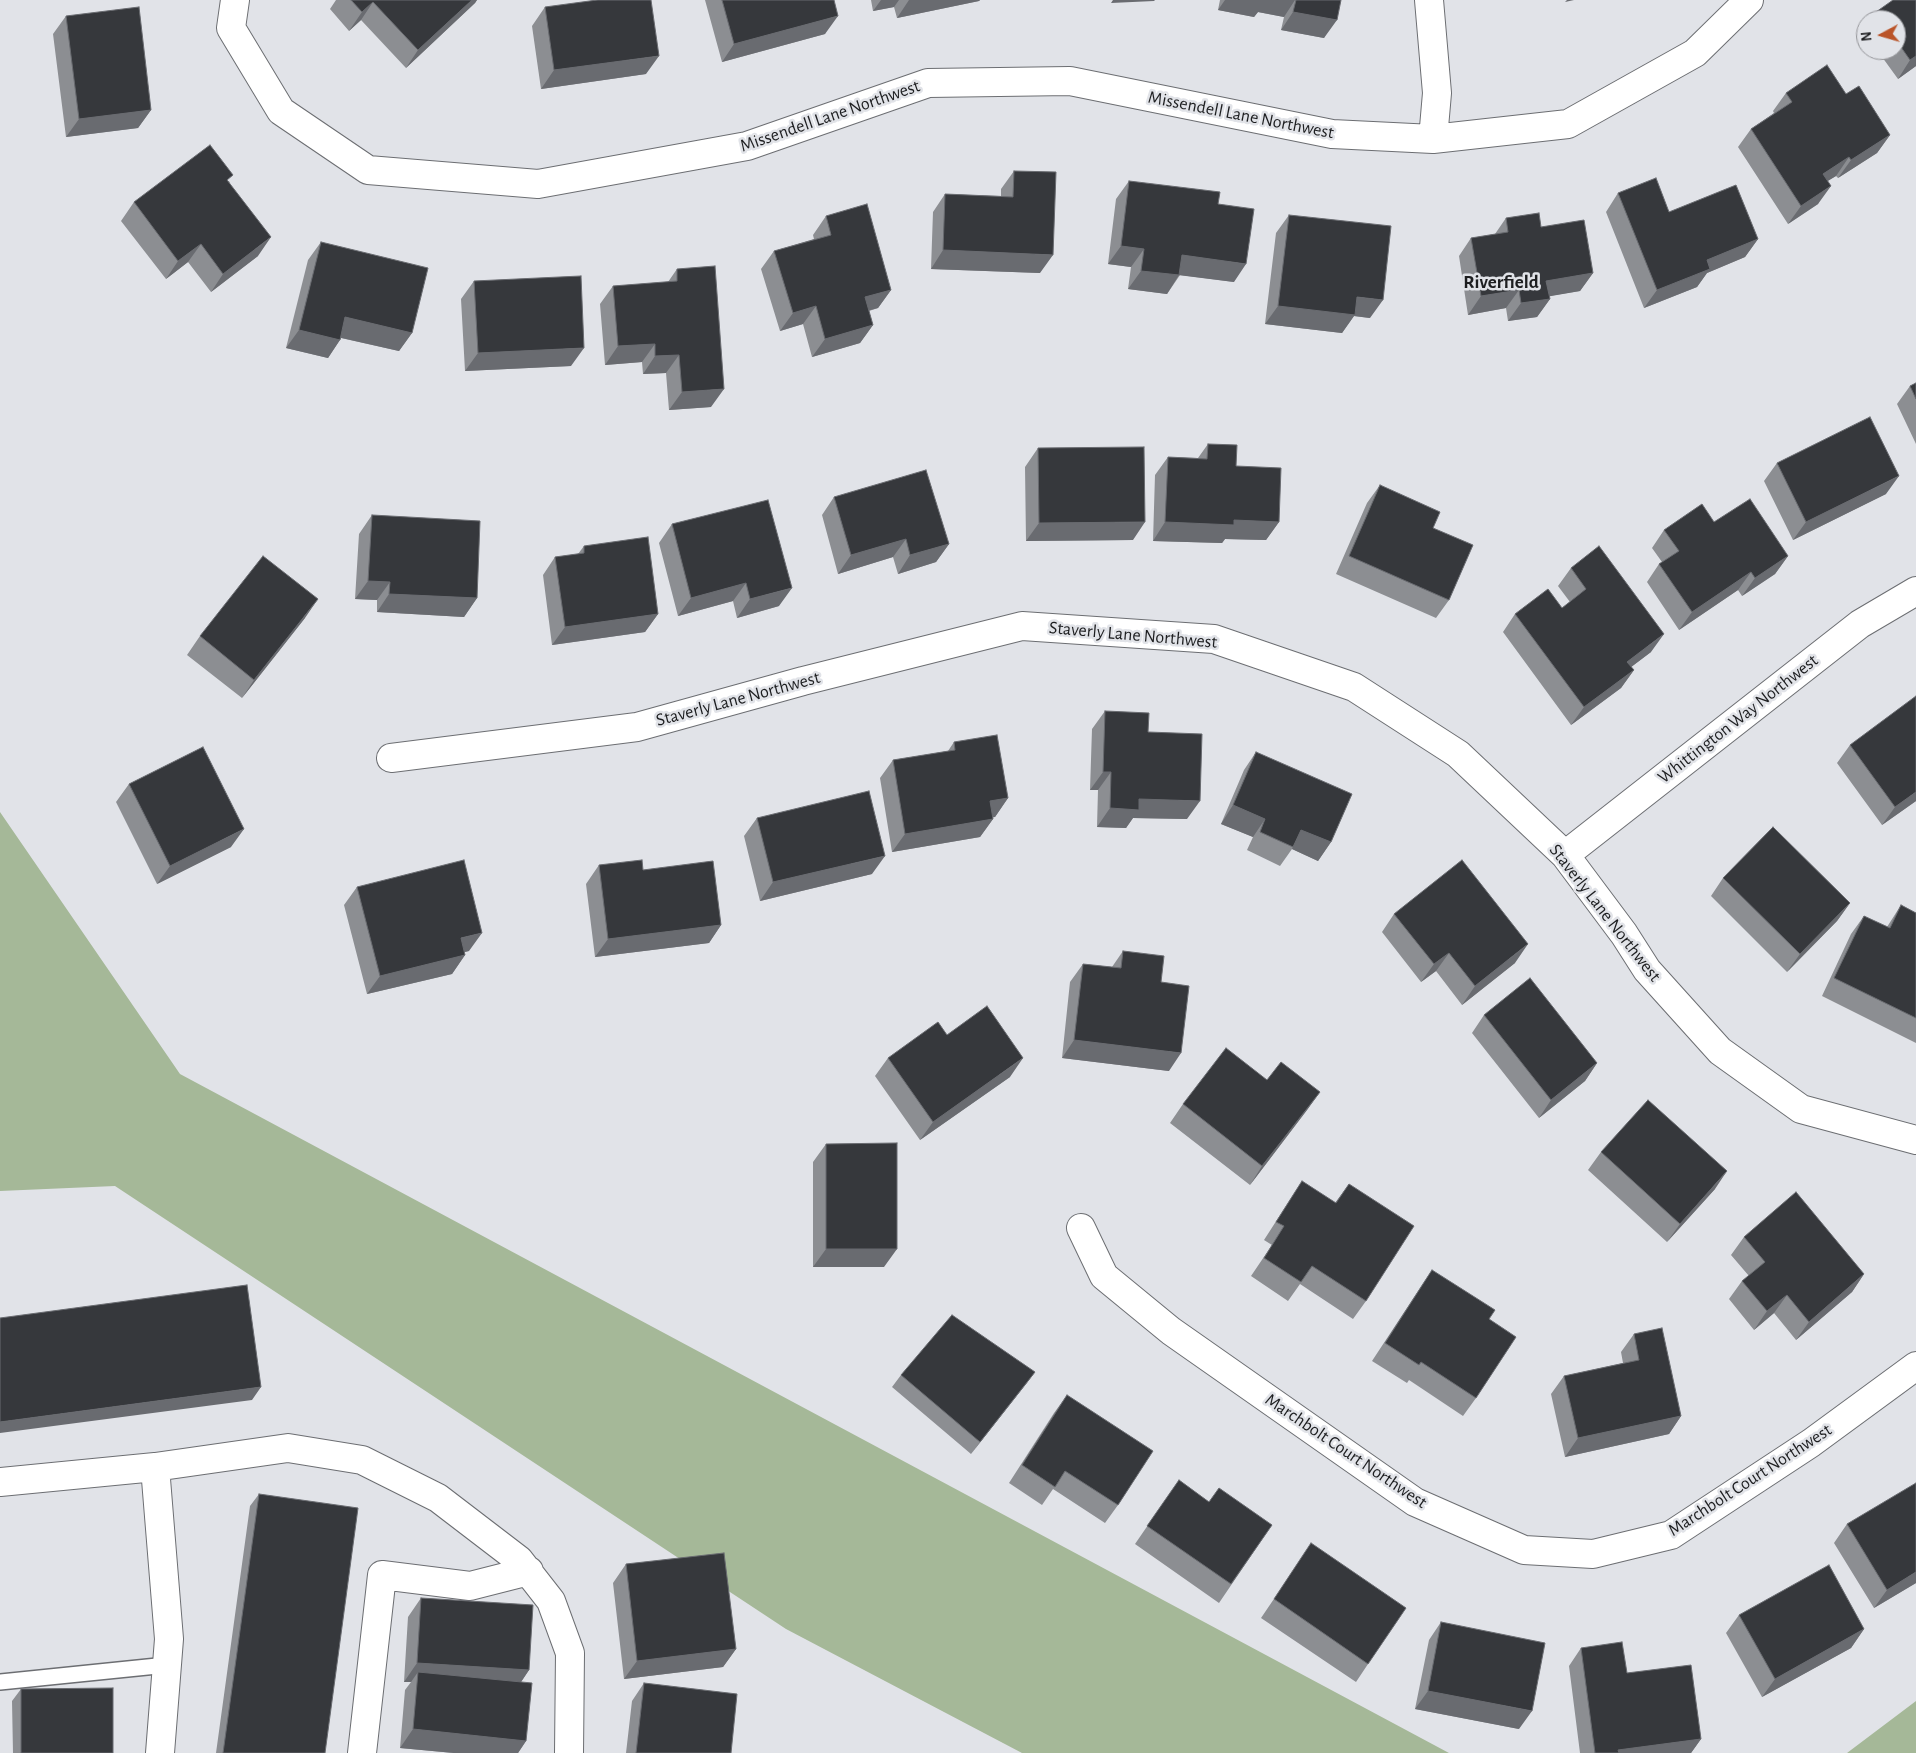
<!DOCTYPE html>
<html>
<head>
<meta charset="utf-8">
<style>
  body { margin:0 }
  #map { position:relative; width:1916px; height:1753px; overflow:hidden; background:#e1e3e8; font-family:"Alegreya Sans",sans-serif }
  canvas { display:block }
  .north { position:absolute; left:1856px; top:10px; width:50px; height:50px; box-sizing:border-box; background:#e1e3e8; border:1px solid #939498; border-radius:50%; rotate:264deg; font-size:14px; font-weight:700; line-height:20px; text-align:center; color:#1d1e20 }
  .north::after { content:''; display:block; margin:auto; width:18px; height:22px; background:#ba5429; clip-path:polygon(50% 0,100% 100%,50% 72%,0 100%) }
</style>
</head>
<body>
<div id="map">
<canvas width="1916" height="1753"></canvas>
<div class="north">N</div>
</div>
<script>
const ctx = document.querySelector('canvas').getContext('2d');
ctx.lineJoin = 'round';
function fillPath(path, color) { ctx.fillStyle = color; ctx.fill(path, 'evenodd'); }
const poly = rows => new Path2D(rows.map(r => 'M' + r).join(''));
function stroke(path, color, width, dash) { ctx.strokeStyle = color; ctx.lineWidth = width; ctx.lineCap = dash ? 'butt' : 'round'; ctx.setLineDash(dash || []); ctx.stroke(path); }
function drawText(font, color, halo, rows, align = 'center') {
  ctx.font = font + ' "Alegreya Sans",sans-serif'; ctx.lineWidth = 5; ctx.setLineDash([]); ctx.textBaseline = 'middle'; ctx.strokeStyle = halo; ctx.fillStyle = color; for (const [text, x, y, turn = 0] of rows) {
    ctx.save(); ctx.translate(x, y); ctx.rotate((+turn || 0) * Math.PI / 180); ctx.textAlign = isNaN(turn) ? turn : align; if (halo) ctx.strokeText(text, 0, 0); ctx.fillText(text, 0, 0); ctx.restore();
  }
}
fillPath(poly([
  [0,812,180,1074,1449,1753,1022,1753,786,1629,115,1186,0,1191],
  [1916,1701,1916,1753,1847,1753]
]), '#a5b898');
const lane = poly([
  [0,1682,167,1665]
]);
const street = poly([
  [235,0,231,28,281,111,368,170,538,184,747,146,928,83,1070,81,1332,134,1433,139,1568,124,1695,53,1749,0],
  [1429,0,1437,93,1433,139],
  [391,758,637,727,803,681,1022,626,1214,639,1354,687,1458,754,1565,855,1624,934,1647,970,1720,1051,1801,1109,1916,1140],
  [1565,855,1860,624,1916,591],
  [1081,1228,1104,1276,1171,1331,1415,1502,1524,1550,1593,1554,1671,1535,1811,1443,1916,1366],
  [0,1482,155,1467],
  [160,1753,169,1639,155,1467,288,1448,362,1460,438,1498,519,1560,551,1601,570,1653,569,1753],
  [362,1753,382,1575,470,1586,529,1571]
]);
stroke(lane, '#6c6e72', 18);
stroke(street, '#6c6e72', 30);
stroke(lane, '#fff', 15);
stroke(street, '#fff', 28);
fillPath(poly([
  [336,0,477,0,475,3,406,68,361,20,349,31,330,9],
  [705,0,834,0,825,34,722,62],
  [871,0,980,0,979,1,897,18,894,7,873,11],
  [1220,0,1341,0,1324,38,1281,30,1284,17,1258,12,1254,17,1218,10],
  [1916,0,1916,66,1898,79,1877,50,1896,50,1896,20,1871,20,1876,12],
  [545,7,646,74,541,89,532,26],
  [66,16,151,110,138,128,66,137,53,34],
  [1866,27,1866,35,1863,31],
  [1786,93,1846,94,1890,135,1877,153,1838,178,1836,176,1827,181,1818,204,1788,224,1738,147,1751,129,1774,113,1773,111],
  [1014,171,1040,273,931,269,933,212,945,194,1001,196,1001,189],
  [229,181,258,256,211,292,188,262,166,279,121,221,134,202],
  [1129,181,1218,204,1234,282,1180,275,1167,294,1128,289,1131,267,1108,264,1116,199],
  [1618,193,1669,212,1758,239,1745,257,1707,273,1697,287,1644,308,1606,212],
  [1289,215,1370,318,1354,316,1342,333,1265,324,1276,233],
  [826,216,891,290,878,308,869,311,873,325,860,343,812,357,803,324,780,331,761,269,774,251,814,239,813,235],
  [1506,218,1541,227,1593,273,1580,291,1549,296,1550,299,1537,317,1508,321,1506,308,1468,315,1459,256,1471,238,1495,234],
  [321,242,412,333,399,351,341,338,328,358,286,348,308,260],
  [677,269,711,407,669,410,666,373,643,374,642,362,605,365,600,304,613,286,668,282],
  [474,281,571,366,465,371,461,299],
  [1916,383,1916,444,1897,404,1910,386],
  [1208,444,1236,466,1279,522,1266,540,1225,539,1222,543,1153,541,1155,475,1168,457,1198,458],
  [1038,448,1133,540,1026,541,1025,467],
  [1777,463,1886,494,1793,540,1764,481],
  [1380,485,1433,528,1449,600,1436,618,1336,574,1367,503],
  [834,497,949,544,936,562,898,574,893,557,838,574,822,515],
  [372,515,477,598,464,617,377,612,377,600,355,599,359,534],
  [1714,522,1788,556,1775,574,1742,596,1738,590,1679,630,1647,582,1659,564,1662,562,1652,548,1664,530],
  [672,524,779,606,737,618,733,601,678,616,659,543],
  [584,546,658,614,645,632,552,645,543,575,555,557,578,554],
  [1571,568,1651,652,1631,667,1634,670,1621,688,1571,725,1503,632,1515,614,1562,608,1570,602,1558,586],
  [305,618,242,698,187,655,200,636],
  [1105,711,1148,732,1187,819,1133,818,1126,828,1097,827,1098,790,1090,790,1092,729],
  [954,742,1008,798,995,817,993,817,993,819,980,837,892,852,880,778,893,760,948,751],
  [1850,745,1916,801,1882,825,1837,763],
  [1256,752,1331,842,1318,861,1292,849,1280,866,1247,850,1253,837,1221,824,1244,770],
  [129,784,231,847,157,884,116,802],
  [757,818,872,874,760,901,744,836],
  [599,865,721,925,709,943,595,957,586,884],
  [1723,878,1850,903,1837,921,1787,972,1711,896],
  [357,887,469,951,464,952,465,955,452,974,367,994,344,905],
  [1901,905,1916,913,1916,1043,1822,996,1851,934,1864,916,1887,927],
  [1394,914,1515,963,1462,1005,1436,971,1421,982,1382,932],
  [1123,951,1161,982,1169,1071,1062,1058,1070,982,1083,964,1112,967],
  [1484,1015,1597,1063,1585,1081,1539,1118,1472,1033],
  [888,1058,1010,1077,920,1140,875,1076],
  [1267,1080,1320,1092,1307,1110,1250,1185,1170,1123,1183,1104],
  [826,1144,884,1267,813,1267,813,1162],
  [1601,1152,1715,1189,1667,1242,1588,1170],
  [1302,1181,1335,1203,1349,1184,1366,1301,1353,1319,1300,1284,1288,1301,1251,1276,1272,1245,1264,1240],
  [1744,1237,1864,1274,1852,1292,1796,1340,1774,1313,1754,1330,1729,1299,1742,1281,1749,1276,1731,1255],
  [1432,1270,1489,1319,1476,1398,1463,1416,1409,1380,1407,1383,1372,1361,1420,1288],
  [1634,1334,1681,1416,1669,1434,1565,1457,1551,1394,1564,1376,1623,1363,1621,1352],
  [1035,1372,1026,1384,971,1454,892,1387,901,1375],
  [1067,1395,1118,1505,1105,1523,1053,1489,1042,1505,1009,1483,1054,1413],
  [1179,1480,1209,1502,1272,1525,1219,1603,1135,1544],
  [259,1494,325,1753,216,1753,250,1506],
  [1847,1524,1916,1583,1874,1608,1834,1543],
  [1299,1562,1368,1664,1356,1682,1261,1618],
  [626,1564,736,1649,723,1667,624,1679,613,1583],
  [421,1598,529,1670,521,1682,526,1741,518,1753,454,1753,400,1748,405,1690,411,1682,404,1682,408,1617],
  [1739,1615,1864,1629,1851,1648,1762,1697,1726,1633],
  [1441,1622,1519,1729,1415,1709,1429,1640],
  [1581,1648,1627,1673,1701,1739,1691,1753,1580,1753,1569,1666],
  [644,1683,731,1753,626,1753,632,1701],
  [21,1689,113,1753,13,1753,12,1701]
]), '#8c8e92');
fillPath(poly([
  [472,0,477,0,475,3,406,68,418,50],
  [881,0,899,0,894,7,873,11],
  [909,0,980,0,979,1,897,18],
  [1113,0,1155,0,1154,1,1111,3],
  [1225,0,1295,0,1284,17,1258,12,1254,17,1218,10],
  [1567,0,1574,0,1565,2],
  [373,2,361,20,349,31,362,12],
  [1293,12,1337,20,1324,38,1281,30],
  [838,16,825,34,722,62,734,44],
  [659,56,646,74,541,89,554,70],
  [1916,56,1916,66,1898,79,1910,60],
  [151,110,138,128,66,137,79,119],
  [1890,135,1877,153,1838,178,1851,160],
  [1849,157,1836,176,1810,192,1823,174],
  [1831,186,1818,204,1788,224,1801,206],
  [271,237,258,256,211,292,223,274],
  [1758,239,1745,257,1707,273,1697,287,1644,308,1657,290,1707,260],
  [201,244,188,262,166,279,178,261],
  [1121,246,1144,249,1131,267,1108,264],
  [943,250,1053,255,1040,273,931,269],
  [1182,255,1246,264,1234,282,1170,274],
  [1141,271,1179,275,1167,294,1128,289],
  [1593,273,1580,291,1534,299,1546,281],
  [891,290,878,308,852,315,865,297],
  [1519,290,1506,308,1468,315,1481,296],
  [1357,297,1383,300,1370,318,1354,316,1342,333,1265,324,1278,306],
  [1550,299,1537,317,1508,321,1521,303],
  [816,306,803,324,780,331,793,313],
  [345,317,412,333,399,351,333,336],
  [873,325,860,343,812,357,825,339],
  [299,330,340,340,328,358,286,348],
  [655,344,642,362,605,365,618,346],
  [584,348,571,366,465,371,478,353],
  [679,355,666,373,643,374,655,356],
  [724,389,711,407,669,410,682,392],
  [1899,476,1886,494,1793,540,1806,522],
  [1234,520,1279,522,1266,540,1225,539,1222,543,1153,541,1165,522],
  [1145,522,1133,540,1026,541,1039,523],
  [906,539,893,557,838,574,851,555],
  [949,544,936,562,898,574,910,555],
  [1788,556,1775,574,1742,596,1755,578],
  [1751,572,1738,590,1679,630,1692,612],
  [368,581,390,582,377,600,355,599],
  [746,583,733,601,678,616,691,598],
  [792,588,779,606,737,618,750,599],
  [389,594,477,598,464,617,377,612],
  [318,599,305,618,242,698,254,680],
  [658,614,645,632,552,645,565,627],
  [1664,634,1651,652,1614,680,1627,662],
  [1634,670,1621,688,1571,725,1584,707],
  [1103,772,1111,772,1098,790,1090,790],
  [1916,792,1916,801,1882,825,1895,807],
  [1008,798,995,817,977,820,990,801],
  [1139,799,1200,801,1187,819,1133,818,1126,828,1097,827,1110,808],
  [1233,805,1265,819,1253,837,1221,824],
  [993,819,980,837,892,852,905,834],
  [244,829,231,847,157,884,170,866],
  [1301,830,1331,842,1318,861,1292,849],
  [885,856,872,874,760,901,773,882],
  [1850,903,1837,921,1787,972,1800,954],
  [721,925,709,943,595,957,608,939],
  [482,933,469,951,448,956,461,938],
  [1528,944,1515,963,1462,1005,1475,986],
  [1449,953,1436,971,1421,982,1434,964],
  [465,955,452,974,367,994,380,976],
  [1074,1040,1181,1053,1169,1071,1062,1058],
  [1023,1058,1010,1077,920,1140,933,1122],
  [1597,1063,1585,1081,1539,1118,1551,1100],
  [1320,1092,1307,1110,1250,1185,1262,1166],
  [1727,1171,1715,1189,1667,1242,1680,1224],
  [826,1249,897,1249,884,1267,813,1267],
  [1864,1274,1852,1292,1796,1340,1809,1322],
  [1787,1295,1774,1313,1754,1330,1767,1311],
  [1035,1372,1026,1384,971,1454,980,1442],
  [261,1387,252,1400,0,1433,0,1422],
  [1681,1416,1669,1434,1565,1457,1578,1438],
  [1916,1572,1916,1583,1874,1608,1887,1590],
  [1864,1629,1851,1648,1762,1697,1775,1679],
  [736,1649,723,1667,624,1679,637,1661],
  [417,1663,529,1670,517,1688,418,1672,411,1682,404,1682],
  [1428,1691,1532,1711,1519,1729,1415,1709],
  [413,1729,526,1741,518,1753,454,1753,400,1748],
  [1701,1739,1691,1753,1617,1753,1618,1750]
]), '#696b70');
const building = poly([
  [351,0,472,0,418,50,373,2,362,12,351,0],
  [597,0,651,0,659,56,554,70,545,7,597,0],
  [722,0,834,0,838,16,734,44,722,0],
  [1296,0,1341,0,1337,20,1293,12,1296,0],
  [1893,0,1916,0,1916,56,1910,60,1896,40,1896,20,1881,20,1876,12,1893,0],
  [139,7,151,110,79,119,66,16,139,7],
  [1827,65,1846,94,1859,86,1890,135,1851,160,1849,157,1823,174,1831,186,1801,206,1751,129,1792,102,1786,93,1827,65],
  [210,145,233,175,227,180,271,237,223,274,201,244,178,261,134,202,210,145],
  [1014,171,1056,172,1053,255,943,250,945,194,1013,197,1014,171],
  [1656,178,1669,212,1736,185,1758,239,1707,260,1710,269,1657,290,1618,193,1656,178],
  [1129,181,1220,192,1218,204,1254,209,1246,264,1182,255,1179,275,1141,271,1144,249,1121,246,1129,181],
  [867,204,891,290,865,297,873,325,825,339,816,306,793,313,774,251,831,235,826,216,867,204],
  [1539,213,1541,227,1584,220,1593,273,1546,281,1550,299,1521,303,1519,290,1481,296,1471,238,1508,232,1506,218,1539,213],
  [1289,215,1391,226,1383,300,1357,297,1355,315,1278,306,1289,215],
  [321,242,428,268,412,333,345,317,340,340,299,330,321,242],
  [715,266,724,389,682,392,679,355,655,356,655,344,618,346,613,286,677,281,677,269,715,266],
  [581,276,584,348,478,353,474,281,581,276],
  [1916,383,1916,399,1910,386,1916,383],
  [1870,417,1899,476,1806,522,1777,463,1870,417],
  [1208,444,1237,445,1236,466,1281,468,1279,522,1234,520,1234,525,1165,522,1168,457,1207,459,1208,444],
  [1144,447,1145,522,1039,523,1038,448,1144,447],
  [926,470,949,544,910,555,906,539,851,555,834,497,926,470],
  [1380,485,1440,512,1433,528,1473,545,1449,600,1349,556,1380,485],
  [1750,499,1788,556,1755,578,1751,572,1692,612,1659,564,1679,551,1664,530,1702,504,1714,522,1750,499],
  [768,500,792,588,750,599,746,583,691,598,672,524,768,500],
  [372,515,480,521,477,598,389,594,390,582,368,581,372,515],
  [648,537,658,614,565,627,555,557,584,553,584,546,648,537],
  [1599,546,1664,634,1627,662,1634,670,1584,707,1515,614,1548,589,1562,608,1586,589,1571,568,1599,546],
  [263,556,318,599,254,680,200,636,263,556],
  [1916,696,1916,792,1895,807,1850,745,1916,696],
  [1105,711,1149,713,1148,732,1202,734,1200,801,1139,799,1139,810,1110,808,1111,772,1103,772,1105,711],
  [997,735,1008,798,990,801,993,819,905,834,893,760,955,750,954,742,997,735],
  [203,747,244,829,170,866,129,784,203,747],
  [1256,752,1352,794,1331,842,1301,830,1293,847,1260,832,1265,819,1233,805,1256,752],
  [869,791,885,856,773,882,757,818,869,791],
  [1773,827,1850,903,1800,954,1723,878,1773,827],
  [464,860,482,933,461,938,465,955,380,976,357,887,464,860],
  [642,860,643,870,713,861,721,925,608,939,599,865,642,860],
  [1462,860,1528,944,1475,986,1449,953,1434,964,1394,914,1462,860],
  [1901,905,1916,913,1916,1018,1834,978,1864,916,1890,928,1901,905],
  [1123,951,1164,956,1161,982,1189,986,1181,1053,1074,1040,1083,964,1121,968,1123,951],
  [1530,978,1597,1063,1551,1100,1484,1015,1530,978],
  [987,1006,1023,1058,933,1122,888,1058,938,1022,947,1035,987,1006],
  [1226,1048,1267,1080,1281,1062,1320,1092,1262,1166,1183,1104,1226,1048],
  [1648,1100,1727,1171,1680,1224,1601,1152,1648,1100],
  [897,1143,897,1249,826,1249,826,1144,897,1143],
  [1302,1181,1336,1203,1349,1184,1414,1226,1366,1301,1312,1266,1301,1282,1264,1258,1284,1226,1276,1222,1302,1181],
  [1796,1192,1864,1274,1809,1322,1787,1295,1767,1311,1742,1281,1765,1262,1744,1237,1796,1192],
  [1432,1270,1495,1310,1489,1319,1516,1337,1476,1398,1421,1362,1419,1365,1385,1343,1432,1270],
  [247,1285,261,1387,0,1422,0,1318,247,1285],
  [952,1315,1035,1372,980,1442,901,1375,952,1315],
  [1662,1328,1681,1416,1578,1438,1564,1376,1639,1360,1634,1334,1662,1328],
  [1067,1395,1153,1451,1118,1505,1065,1471,1055,1487,1022,1465,1067,1395],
  [1179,1480,1209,1502,1219,1488,1272,1525,1231,1584,1147,1526,1179,1480],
  [1916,1483,1916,1572,1887,1590,1847,1524,1916,1483],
  [259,1494,358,1508,325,1753,223,1753,259,1494],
  [1311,1543,1406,1608,1368,1664,1274,1599,1311,1543],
  [724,1553,736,1649,637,1661,626,1564,724,1553],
  [1829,1565,1864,1629,1775,1679,1739,1615,1829,1565],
  [421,1598,533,1605,529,1670,417,1663,421,1598],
  [1441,1622,1545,1643,1532,1711,1428,1691,1441,1622],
  [1622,1642,1627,1673,1691,1665,1701,1739,1618,1750,1619,1753,1595,1753,1581,1648,1622,1642],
  [418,1672,532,1683,526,1741,413,1729,418,1672],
  [644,1683,737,1694,731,1753,636,1753,644,1683],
  [113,1688,113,1753,21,1753,21,1689,113,1688]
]);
fillPath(building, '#36383c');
stroke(building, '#696b70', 1);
drawText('18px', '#1d1e20', '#e1e3e8', [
  ["Missendell Lane Northwest",1241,115,11],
  ["Missendell Lane Northwest",830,116,-19],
  ["Staverly Lane Northwest",1133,635,5],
  ["Staverly Lane Northwest",738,699,-15],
  ["Whittington Way Northwest",1738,719,-38],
  ["Staverly Lane Northwest",1605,913,52],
  ["Marchbolt Court Northwest",1346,1451,34],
  ["Marchbolt Court Northwest",1750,1480,-33]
]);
drawText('bold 19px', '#1d1e20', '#e1e3e8', [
  ["Riverfield",1501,282]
]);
</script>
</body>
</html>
